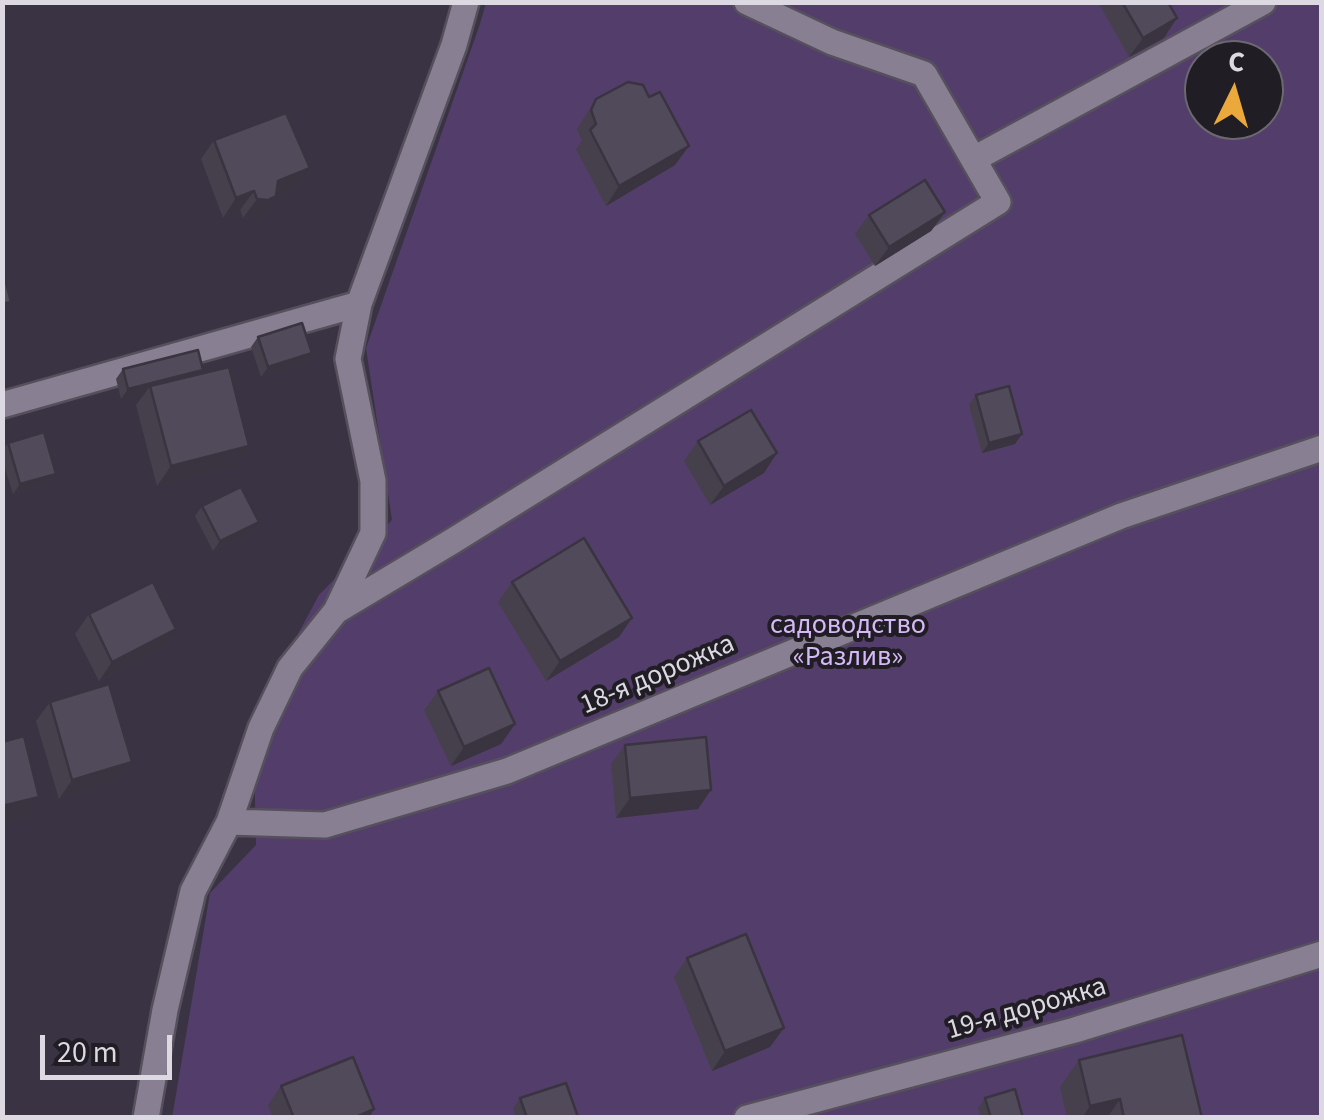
<!DOCTYPE html>
<html>
<head>
<meta charset="utf-8">
<style>
  body { margin:0 }
  #map { position:relative; width:1324px; height:1120px; overflow:hidden; background:#3a3343; font-family:"Source Sans 3",sans-serif }
  canvas { display:block }
  .frame { position:absolute; inset:0; border:5px solid #ddd9e2; pointer-events:none }
  .north { position:absolute; left:1184px; top:40px; width:100px; height:100px; box-sizing:border-box; background:#201d24; border:2px solid #6c6870; border-radius:50%; rotate:5deg; font-size:28px; font-weight:700; line-height:40px; text-align:center; color:#ddd9e2 }
  .north::after { content:''; display:block; margin:auto; width:35px; height:45px; background:#eca93b; clip-path:polygon(50% 0,100% 100%,50% 72%,0 100%) }
  .scale { position:absolute; left:40px; top:1035px; width:132px; height:45px; box-sizing:border-box; border:5px solid #ddd9e2; border-top:0; padding-left:12px; font-size:30px; line-height:35px; white-space:nowrap; color:#ddd9e2; -webkit-text-stroke:8px #201d24; paint-order:stroke }
</style>
</head>
<body>
<div id="map">
<canvas width="1324" height="1120"></canvas>
<div class="frame"></div>
<div class="north">С</div>
<div class="scale">20 m</div>
</div>
<script>
const ctx = document.querySelector('canvas').getContext('2d');
ctx.lineJoin = 'round';
function fillPath(path, color) { ctx.fillStyle = color; ctx.fill(path, 'evenodd'); }
const poly = rows => new Path2D(rows.map(r => 'M' + r).join(''));
function stroke(path, color, width, dash) { ctx.strokeStyle = color; ctx.lineWidth = width; ctx.lineCap = dash ? 'butt' : 'round'; ctx.setLineDash(dash || []); ctx.stroke(path); }
function drawText(font, color, halo, rows, align = 'center') {
  ctx.font = font + ' "Source Sans 3",sans-serif'; ctx.lineWidth = 8; ctx.setLineDash([]); ctx.textBaseline = 'middle'; ctx.strokeStyle = halo; ctx.fillStyle = color; for (const [text, x, y, turn = 0] of rows) {
    ctx.save(); ctx.translate(x, y); ctx.rotate((+turn || 0) * Math.PI / 180); ctx.textAlign = isNaN(turn) ? turn : align; if (halo) ctx.strokeText(text, 0, 0); ctx.fillText(text, 0, 0); ctx.restore();
  }
}
fillPath(poly([
  [486,3,1321,3,1321,1117,172,1118,210,893,256,845,253,717,319,595,392,520,366,348,480,24],
  [1204,60,1264,60,1264,120,1204,120]
]), '#533d6a');
const street = poly([
  [974,159,1263,2],
  [2,405,359,304],
  [336,611,451,542,998,202,924,74,832,42,747,2],
  [229,822,325,825,507,771,1121,516,1322,448],
  [146,1118,165,1010,193,891,229,822,261,728,290,668,336,611,373,533,373,481,348,359,359,304,454,45,466,2],
  [747,1118,1075,1030,1322,954]
]);
stroke(street, '#56505d', 30);
stroke(street, '#888092', 25);
fillPath(poly([
  [1098,2,1168,2,1164,38,1129,57],
  [596,99,675,165,606,206,576,149,582,141,577,129],
  [214,140,296,187,276,196,263,215,254,219,243,218,240,210,223,218,201,159],
  [945,212,931,231,875,266,855,234,869,215],
  [258,337,312,353,305,363,261,377,251,347],
  [123,369,203,370,201,374,249,446,236,466,157,486,136,405,145,393,121,399,116,379],
  [976,395,1015,444,982,453,969,405],
  [698,441,764,473,710,505,684,461],
  [8,443,56,474,49,484,13,494,2,459,2,450],
  [202,506,252,532,213,551,195,516],
  [512,582,619,637,546,681,498,602],
  [89,614,163,649,99,681,75,634],
  [438,691,515,724,501,744,451,766,424,710],
  [50,702,118,781,59,799,36,721],
  [625,745,698,809,616,818,611,764],
  [687,958,770,1047,712,1071,674,977],
  [1079,1060,1202,1118,1067,1118,1060,1087],
  [281,1086,369,1118,273,1118,268,1105],
  [520,1098,578,1117,516,1118,513,1108],
  [985,1098,1023,1118,981,1118,978,1108]
]), '#46404d');
fillPath(poly([
  [1177,18,1164,38,1129,57,1143,38],
  [689,146,675,165,606,206,619,186],
  [310,168,296,187,269,199,276,196,263,215,254,219,243,218,257,199,278,181],
  [254,191,240,210,223,218,236,198],
  [945,212,931,231,875,266,889,247],
  [11,302,2,314,2,304],
  [312,353,305,363,261,377,268,367],
  [203,370,196,380,150,386,145,393,121,399,128,389],
  [1022,434,1015,444,982,453,989,443],
  [249,446,236,466,157,486,171,466],
  [777,453,764,473,710,505,724,486],
  [56,474,49,484,13,494,20,484],
  [259,522,252,532,213,551,220,541],
  [632,618,619,637,546,681,560,661],
  [176,629,163,649,99,681,112,662],
  [515,724,501,744,451,766,464,747],
  [132,762,118,781,59,799,72,780],
  [711,790,698,809,616,818,630,798],
  [39,797,26,817,2,822,2,806],
  [784,1028,770,1047,712,1071,725,1051],
  [1120,1099,1107,1118,1082,1118,1090,1106],
  [374,1109,369,1118,354,1118]
]), '#39343f');
const building = poly([
  [1122,2,1168,2,1177,18,1143,38,1122,2],
  [628,82,643,85,649,97,660,92,689,146,619,186,590,130,596,124,591,110,596,99,628,82],
  [286,113,310,168,278,181,276,196,268,200,257,199,254,191,236,198,214,140,286,113],
  [925,180,945,212,889,247,869,215,925,180],
  [2,268,11,302,2,304,2,268],
  [302,323,312,353,268,367,258,337,302,323],
  [198,350,203,370,128,389,123,369,198,350],
  [229,367,249,446,171,466,150,386,229,367],
  [1009,386,1022,434,989,443,976,395,1009,386],
  [751,410,777,453,724,486,698,441,751,410],
  [44,432,56,474,20,484,8,443,44,432],
  [241,487,259,522,220,541,202,506,241,487],
  [584,538,632,618,560,661,512,582,584,538],
  [153,582,176,629,112,662,89,614,153,582],
  [489,668,515,724,464,747,438,691,489,668],
  [109,684,132,762,72,780,50,702,109,684],
  [24,736,39,797,2,806,2,742,24,736],
  [706,737,711,790,630,798,625,745,706,737],
  [746,934,784,1028,725,1051,687,958,746,934],
  [1182,1035,1202,1118,1124,1118,1120,1099,1090,1106,1079,1060,1182,1035],
  [353,1057,374,1109,354,1118,294,1118,281,1086,353,1057],
  [566,1083,578,1117,527,1118,520,1098,566,1083],
  [1015,1089,1023,1118,991,1118,985,1098,1015,1089]
]);
fillPath(building, '#514a5a');
stroke(building, '#39343f', 2.5);
drawText('28px', '#d5b8f6', '#201d24', [
  ["садоводство",848,627],
  ["«Разлив»",848,659]
]);
drawText('28px', '#ddd9e2', '#201d24', [
  ["18-я дорожка",658,676,-23],
  ["19-я дорожка",1027,1010,-16]
]);
</script>
</body>
</html>
